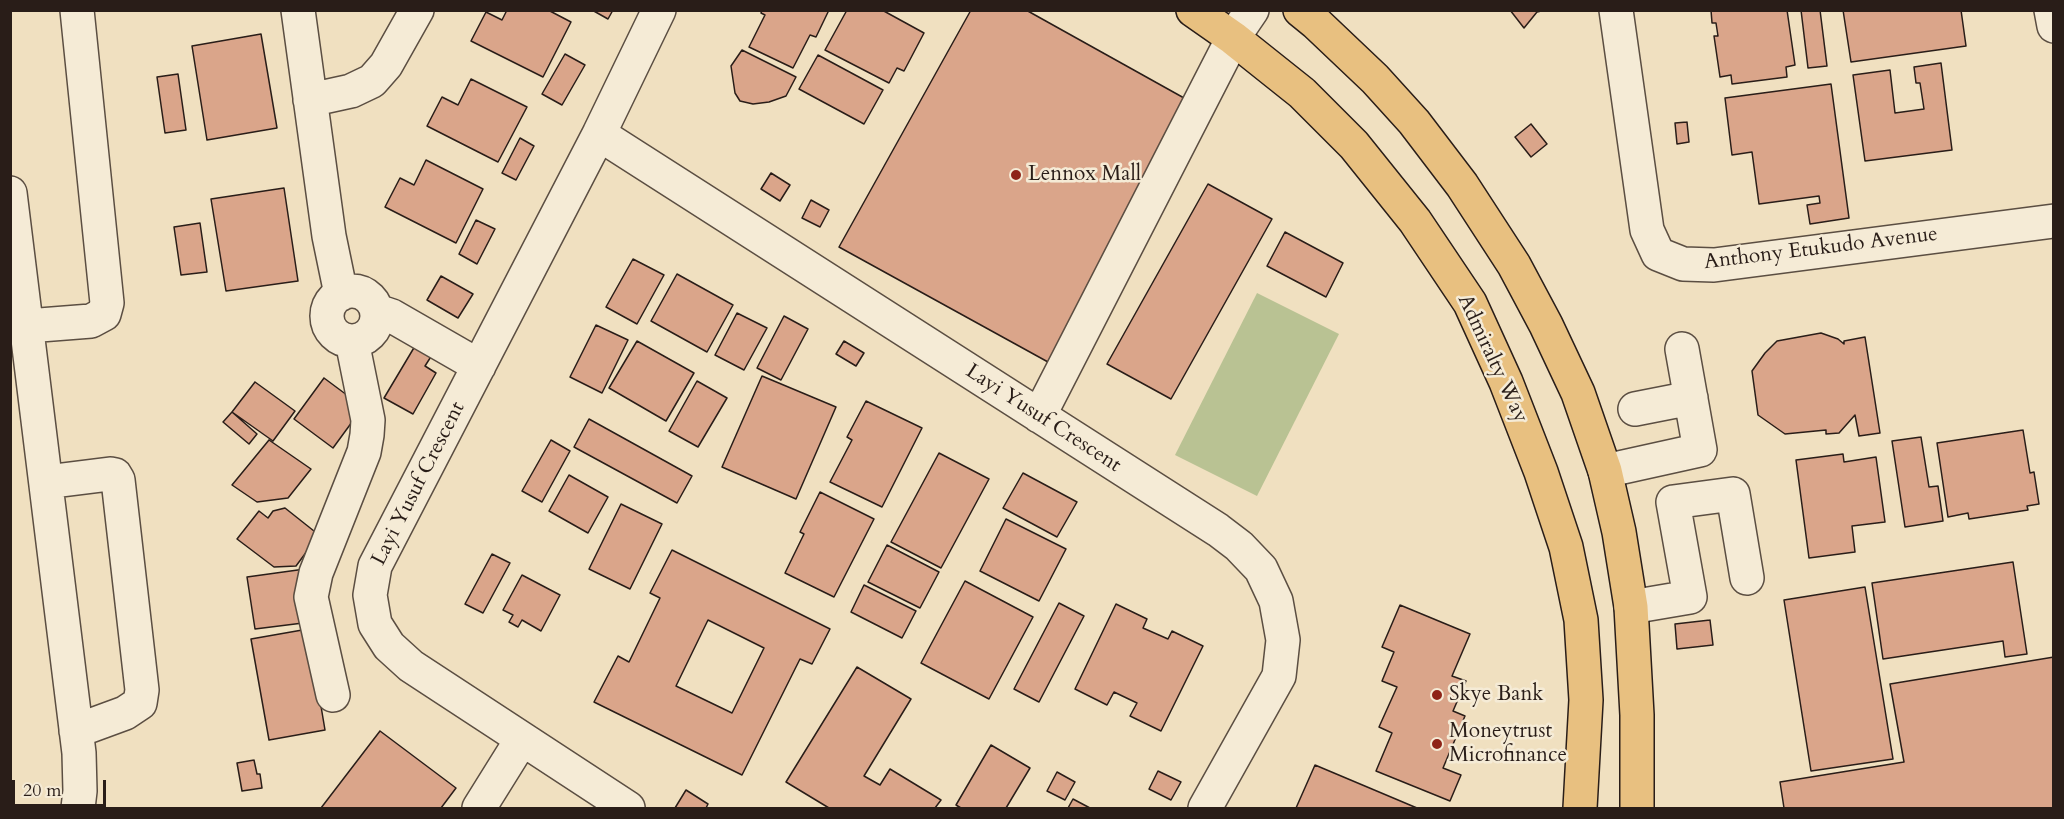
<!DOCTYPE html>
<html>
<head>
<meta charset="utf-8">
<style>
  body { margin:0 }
  #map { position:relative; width:2064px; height:819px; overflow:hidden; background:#f0e0c0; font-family:Cardo,serif }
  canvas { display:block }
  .frame { position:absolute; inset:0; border:12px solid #291d18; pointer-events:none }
  .scale { position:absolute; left:12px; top:780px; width:94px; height:27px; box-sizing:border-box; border:3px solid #291d18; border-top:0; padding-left:8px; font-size:18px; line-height:21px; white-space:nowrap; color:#291d18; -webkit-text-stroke:4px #f5ebd6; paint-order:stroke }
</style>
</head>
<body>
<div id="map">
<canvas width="2064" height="819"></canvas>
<div class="frame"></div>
<div class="scale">20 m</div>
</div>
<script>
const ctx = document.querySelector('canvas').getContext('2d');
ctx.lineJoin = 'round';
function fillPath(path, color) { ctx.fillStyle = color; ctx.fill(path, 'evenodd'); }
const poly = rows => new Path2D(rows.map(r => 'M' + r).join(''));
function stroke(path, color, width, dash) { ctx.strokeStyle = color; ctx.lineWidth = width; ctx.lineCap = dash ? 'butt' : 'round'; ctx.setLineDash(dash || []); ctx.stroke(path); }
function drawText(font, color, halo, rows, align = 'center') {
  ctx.font = font + ' Cardo,serif'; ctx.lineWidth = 5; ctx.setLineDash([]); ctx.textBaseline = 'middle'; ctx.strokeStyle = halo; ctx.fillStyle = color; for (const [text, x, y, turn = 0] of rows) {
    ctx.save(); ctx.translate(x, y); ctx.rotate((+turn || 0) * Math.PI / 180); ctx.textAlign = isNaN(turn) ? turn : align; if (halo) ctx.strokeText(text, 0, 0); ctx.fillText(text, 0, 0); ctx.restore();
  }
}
fillPath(poly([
  [1257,293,1339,334,1257,496,1175,455]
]), '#b9c293');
const building = poly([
  [507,10,548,10,571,22,543,77,471,41,486,12,502,20,507,10],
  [592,10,613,10,608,19,592,10],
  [762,10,829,10,816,37,810,35,793,68,749,47,765,15,761,13,762,10],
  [847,10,882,10,924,33,904,71,897,68,889,83,825,50,847,10],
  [971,10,1026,10,1193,103,1048,362,839,247,971,10],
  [1510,10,1546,10,1537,12,1524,28,1510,10],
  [1711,10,1787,10,1795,65,1786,67,1787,77,1732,84,1731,75,1720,77,1714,36,1718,36,1716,23,1712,23,1711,10],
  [1801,10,1820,10,1827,66,1808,68,1801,10],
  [1843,10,1961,10,1966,46,1851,62,1843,10],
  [261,34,277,128,207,140,192,46,261,34],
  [742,50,796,77,786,96,769,102,753,104,740,101,735,93,731,66,742,50],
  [565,54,585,65,562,105,542,94,565,54],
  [818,55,883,90,864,124,799,89,818,55],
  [1941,63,1952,150,1865,161,1853,75,1890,70,1895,113,1924,109,1920,83,1916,83,1914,67,1941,63],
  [178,74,186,130,165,133,157,77,178,74],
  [471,79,527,107,498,162,427,126,442,97,458,105,471,79],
  [1831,84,1849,218,1810,224,1807,205,1820,203,1819,196,1759,204,1752,152,1732,155,1725,98,1831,84],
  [1687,122,1689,142,1677,144,1675,123,1687,122],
  [1531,124,1547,144,1531,157,1515,137,1531,124],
  [520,138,534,146,516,180,502,173,520,138],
  [426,160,483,189,456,243,385,207,400,178,414,185,426,160],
  [771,173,790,185,780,201,761,189,771,173],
  [1208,184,1272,219,1171,399,1107,364,1208,184],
  [284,188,298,281,226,291,211,199,284,188],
  [811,200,829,210,820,227,802,218,811,200],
  [476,220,495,229,477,264,459,254,476,220],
  [200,223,207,272,181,275,174,227,200,223],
  [1285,232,1343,263,1326,297,1267,266,1285,232],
  [633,259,664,275,637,324,606,307,633,259],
  [677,274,733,305,707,352,651,321,677,274],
  [441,276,473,294,458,318,427,300,441,276],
  [737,313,767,328,744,370,715,355,737,313],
  [784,316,808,329,781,380,757,368,784,316],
  [596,325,628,340,602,393,570,377,596,325],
  [1821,333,1838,339,1844,344,1844,341,1865,337,1880,433,1859,436,1855,415,1839,433,1826,434,1826,430,1785,434,1758,415,1752,371,1765,353,1777,341,1821,333],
  [637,341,694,373,666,421,609,388,637,341],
  [844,341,864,353,856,366,836,354,844,341],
  [415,346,432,355,425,366,436,373,413,414,384,398,415,346],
  [762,376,836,407,796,499,722,467,762,376],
  [324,378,363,407,333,448,294,419,324,378],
  [697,381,727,398,698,447,669,431,697,381],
  [255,382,295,411,273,441,232,412,255,382],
  [866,401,922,428,882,507,830,482,852,440,847,437,866,401],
  [232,412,257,434,249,444,223,422,232,412],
  [589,419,692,476,677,503,574,447,589,419],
  [2023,430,2030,473,2034,472,2039,504,2027,506,2028,510,1969,519,1968,513,1948,517,1937,443,2023,430],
  [1921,437,1929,487,1938,486,1943,521,1905,527,1892,441,1921,437],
  [269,440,311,469,288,498,257,502,232,485,269,440],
  [551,440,570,451,542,502,522,491,551,440],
  [939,453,989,479,941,568,891,542,939,453],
  [1843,454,1844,462,1876,457,1885,522,1852,526,1855,552,1809,558,1796,460,1843,454],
  [1023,473,1077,502,1057,537,1003,508,1023,473],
  [569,475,608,497,588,533,549,511,569,475],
  [820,492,874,519,834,597,785,573,804,534,800,532,820,492],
  [621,504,662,524,630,589,589,569,621,504],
  [285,508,319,535,296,566,274,567,237,539,259,511,268,518,273,511,285,508],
  [1006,519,1066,549,1039,601,980,571,1006,519],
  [887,545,939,572,920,608,868,582,887,545],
  [672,550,830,629,812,664,800,659,742,775,594,702,618,656,629,662,660,598,650,593,672,550],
  [708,620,764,648,732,713,676,686,708,620],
  [492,554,510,563,483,613,465,604,492,554],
  [2013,562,2027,654,2005,657,2003,641,1883,659,1872,583,2013,562],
  [305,569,311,622,255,629,247,577,305,569],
  [522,575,560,595,541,631,522,620,518,627,509,622,513,615,503,610,522,575],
  [965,581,1033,617,989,699,921,663,965,581],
  [864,585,916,611,902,638,851,612,864,585],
  [1865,587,1893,759,1811,771,1784,600,1865,587],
  [1059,603,1084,616,1039,702,1014,689,1059,603],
  [1116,604,1147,619,1143,628,1168,639,1172,631,1203,646,1161,731,1130,716,1137,703,1114,692,1107,705,1075,689,1116,604],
  [1400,605,1470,634,1452,676,1466,681,1453,711,1465,716,1443,768,1461,775,1450,801,1376,771,1392,733,1379,727,1397,687,1382,681,1394,652,1382,647,1400,605],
  [1710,620,1713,645,1677,649,1675,624,1710,620],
  [308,629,325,730,269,740,251,639,308,629],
  [2054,657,2054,808,1784,808,1780,782,1904,762,1890,684,2054,657],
  [857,667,911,699,864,776,880,785,890,769,941,800,935,808,829,808,786,782,857,667],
  [380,731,456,788,441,808,321,808,380,731],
  [991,745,1030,768,1006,808,961,808,956,805,991,745],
  [254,760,257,774,260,774,262,788,242,791,237,763,254,760],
  [1315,765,1417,808,1296,808,1315,765],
  [1158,771,1181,782,1171,800,1149,789,1158,771],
  [1057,772,1075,782,1065,800,1047,791,1057,772],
  [686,790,708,804,706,808,675,808,686,790],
  [1073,799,1090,808,1068,808,1073,799]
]);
fillPath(building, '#daa58a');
stroke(building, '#291d18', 1.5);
const minor = poly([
  [298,10,329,236,341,294],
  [1616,10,1647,230,1658,254,1683,264,1714,265,2054,221],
  [2051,10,2054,26],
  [310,100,351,91,372,81,386,65,417,10],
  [599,134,1218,530,1239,546,1261,569,1276,601,1283,640,1279,676,1205,808],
  [10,193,79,753,80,791,78,808],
  '327 316a25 25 0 1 1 50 0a25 25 0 1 1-50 0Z',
  [377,311,392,316,479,366],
  [27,326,91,321,104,314,107,303,77,10],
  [1635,409,1691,398],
  [1039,416,1233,38,1252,10],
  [1605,471,1700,450,1682,349],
  [46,482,110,474,115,475,118,480,142,690,140,703,125,713,76,731],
  [1631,607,1690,597,1673,502,1733,494,1747,578],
  [333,695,311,597,316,573,364,452,367,435,368,420,352,341],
  [479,808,522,739],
  [628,808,411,666,389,646,375,624,370,595,375,566,599,134,659,10]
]);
const major = poly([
  [1193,10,1233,38,1302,93,1354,145,1415,221,1470,303,1506,382,1541,472,1566,547,1581,620,1586,700,1580,808],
  [1300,10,1316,23,1375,79,1414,122,1462,185,1514,265,1546,325,1578,393,1605,471,1619,532,1631,607,1637,715,1637,808]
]);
stroke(minor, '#5b4e42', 36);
stroke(major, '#291d18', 36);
stroke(minor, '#f5ebd6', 33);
stroke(major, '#e8c080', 33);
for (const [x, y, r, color] of [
  [1016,175,6,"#8f2418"],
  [1437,695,6,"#8f2418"],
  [1437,744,6,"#8f2418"]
]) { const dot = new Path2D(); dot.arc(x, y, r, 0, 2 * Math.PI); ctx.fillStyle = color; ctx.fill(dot); stroke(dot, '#f5ebd6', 2); }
drawText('21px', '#291d18', '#f5ebd6', [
  ["Lennox Mall",1028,175],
  ["Skye Bank",1449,695],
  ["Moneytrust",1449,732],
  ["Microfinance",1449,756]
], 'left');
drawText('21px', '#291d18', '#f5ebd6', [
  ["Anthony Etukudo Avenue",1821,249,-7],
  ["Admiralty Way",1492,359,65],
  ["Layi Yusuf Crescent",1043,419,33],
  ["Layi Yusuf Crescent",419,484,-63]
]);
</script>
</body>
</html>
